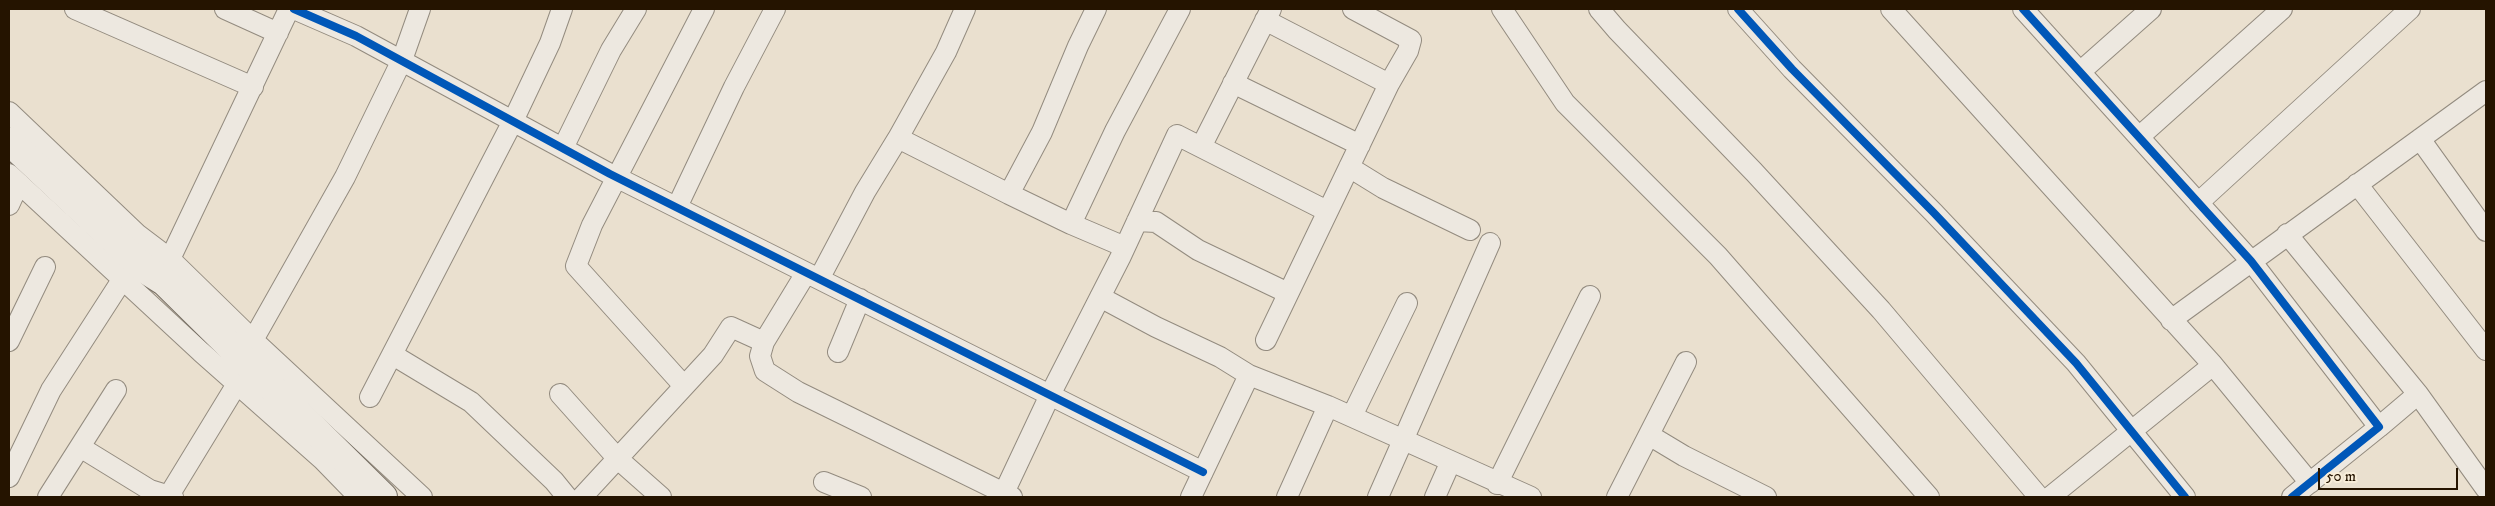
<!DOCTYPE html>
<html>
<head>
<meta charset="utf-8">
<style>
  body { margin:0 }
  #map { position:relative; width:2495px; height:506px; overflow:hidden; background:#eae0cf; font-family:"IM FELL DW Pica",serif }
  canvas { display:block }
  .frame { position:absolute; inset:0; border:10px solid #251400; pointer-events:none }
  .scale { position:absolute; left:2318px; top:468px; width:140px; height:22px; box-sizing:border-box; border:2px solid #251400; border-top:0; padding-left:6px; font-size:15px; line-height:18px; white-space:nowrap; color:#251400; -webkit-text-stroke:4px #f8edd9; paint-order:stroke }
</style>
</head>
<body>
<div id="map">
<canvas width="2495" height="506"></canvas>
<div class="frame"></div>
<div class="scale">50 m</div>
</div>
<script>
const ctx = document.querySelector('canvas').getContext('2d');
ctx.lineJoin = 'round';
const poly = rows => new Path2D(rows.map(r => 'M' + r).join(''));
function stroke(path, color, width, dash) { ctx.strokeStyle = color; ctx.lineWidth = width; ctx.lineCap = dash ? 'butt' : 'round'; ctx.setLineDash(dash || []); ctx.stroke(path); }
const street = poly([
  [75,9,253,87],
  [225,9,278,33],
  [294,9,356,36,610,174,1203,472],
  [965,9,946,52,898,138,1009,194],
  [1502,9,1565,103,1718,256,1929,497],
  [1599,9,1617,30,1754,172,1881,310,2039,497],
  [1738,9,1792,69,1934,213,2076,363,2185,497],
  [1891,9,2213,365,2310,483],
  [2023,9,2251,261,2379,427,2292,497],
  [1265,20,1389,84],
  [2080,72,2151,9],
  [1233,83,1360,145],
  [9,112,137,234,170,259,253,340,422,497],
  [2139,137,2282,9],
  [2420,139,2486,231],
  [1201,147,1271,9],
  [563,148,611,50,636,9],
  [1349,167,1383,188,1470,230],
  [9,174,201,352,323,460,359,497],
  [2357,184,2486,350],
  [2198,203,2410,9],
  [9,205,19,183],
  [677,207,734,87,775,9],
  [1137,221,1156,222,1198,250,1288,293],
  [1071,224,1009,194,1042,132,1078,46,1096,9],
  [2287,234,2418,394,2486,489],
  [1125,247,1071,224,1115,131,1180,9],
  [170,259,289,9],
  [806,273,764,342,760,356,765,371,798,392,1012,497],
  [819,279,865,192,898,138],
  [1100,297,1156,327,1220,357,1249,375,1328,406,1531,497],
  [2171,320,2486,91],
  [253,340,345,177,402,60,420,9],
  [1266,340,1389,84,1408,51,1411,40,1353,9],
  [9,341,45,267],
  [838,352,860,299],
  [393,355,471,402,554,481,567,497],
  [684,386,576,266,592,225,704,9],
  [560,394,618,459,661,497],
  [370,397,513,121,550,43,562,9],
  [1352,416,1407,303],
  [2379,427,2418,394],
  [1649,435,1684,456,1766,497],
  [80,447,150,490,173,497],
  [9,477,51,390,122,280],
  [824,482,861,497],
  [1497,484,1590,296],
  [48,497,116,390],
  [168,497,237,384],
  [582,497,713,355,731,327,764,342],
  [1002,497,1050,395,1120,258,1177,135,1327,211],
  [1191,497,1249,375],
  [1287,497,1328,406],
  [1378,497,1490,243],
  [1435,497,1451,461],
  [1617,497,1686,362],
  [2050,497,2213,365]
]);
const secondary = poly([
  [9,141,146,270,165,282,383,497]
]);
stroke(street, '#938b7f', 22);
stroke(secondary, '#776f64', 30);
stroke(street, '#ede8e0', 20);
stroke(secondary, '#ede8e0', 28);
stroke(poly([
  [294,9,356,36,610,174,1203,472],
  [1738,9,1792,69,1934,213,2076,363,2185,497],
  [2023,9,2251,261,2379,427,2292,497]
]), '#0057b8', 8);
</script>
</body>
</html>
